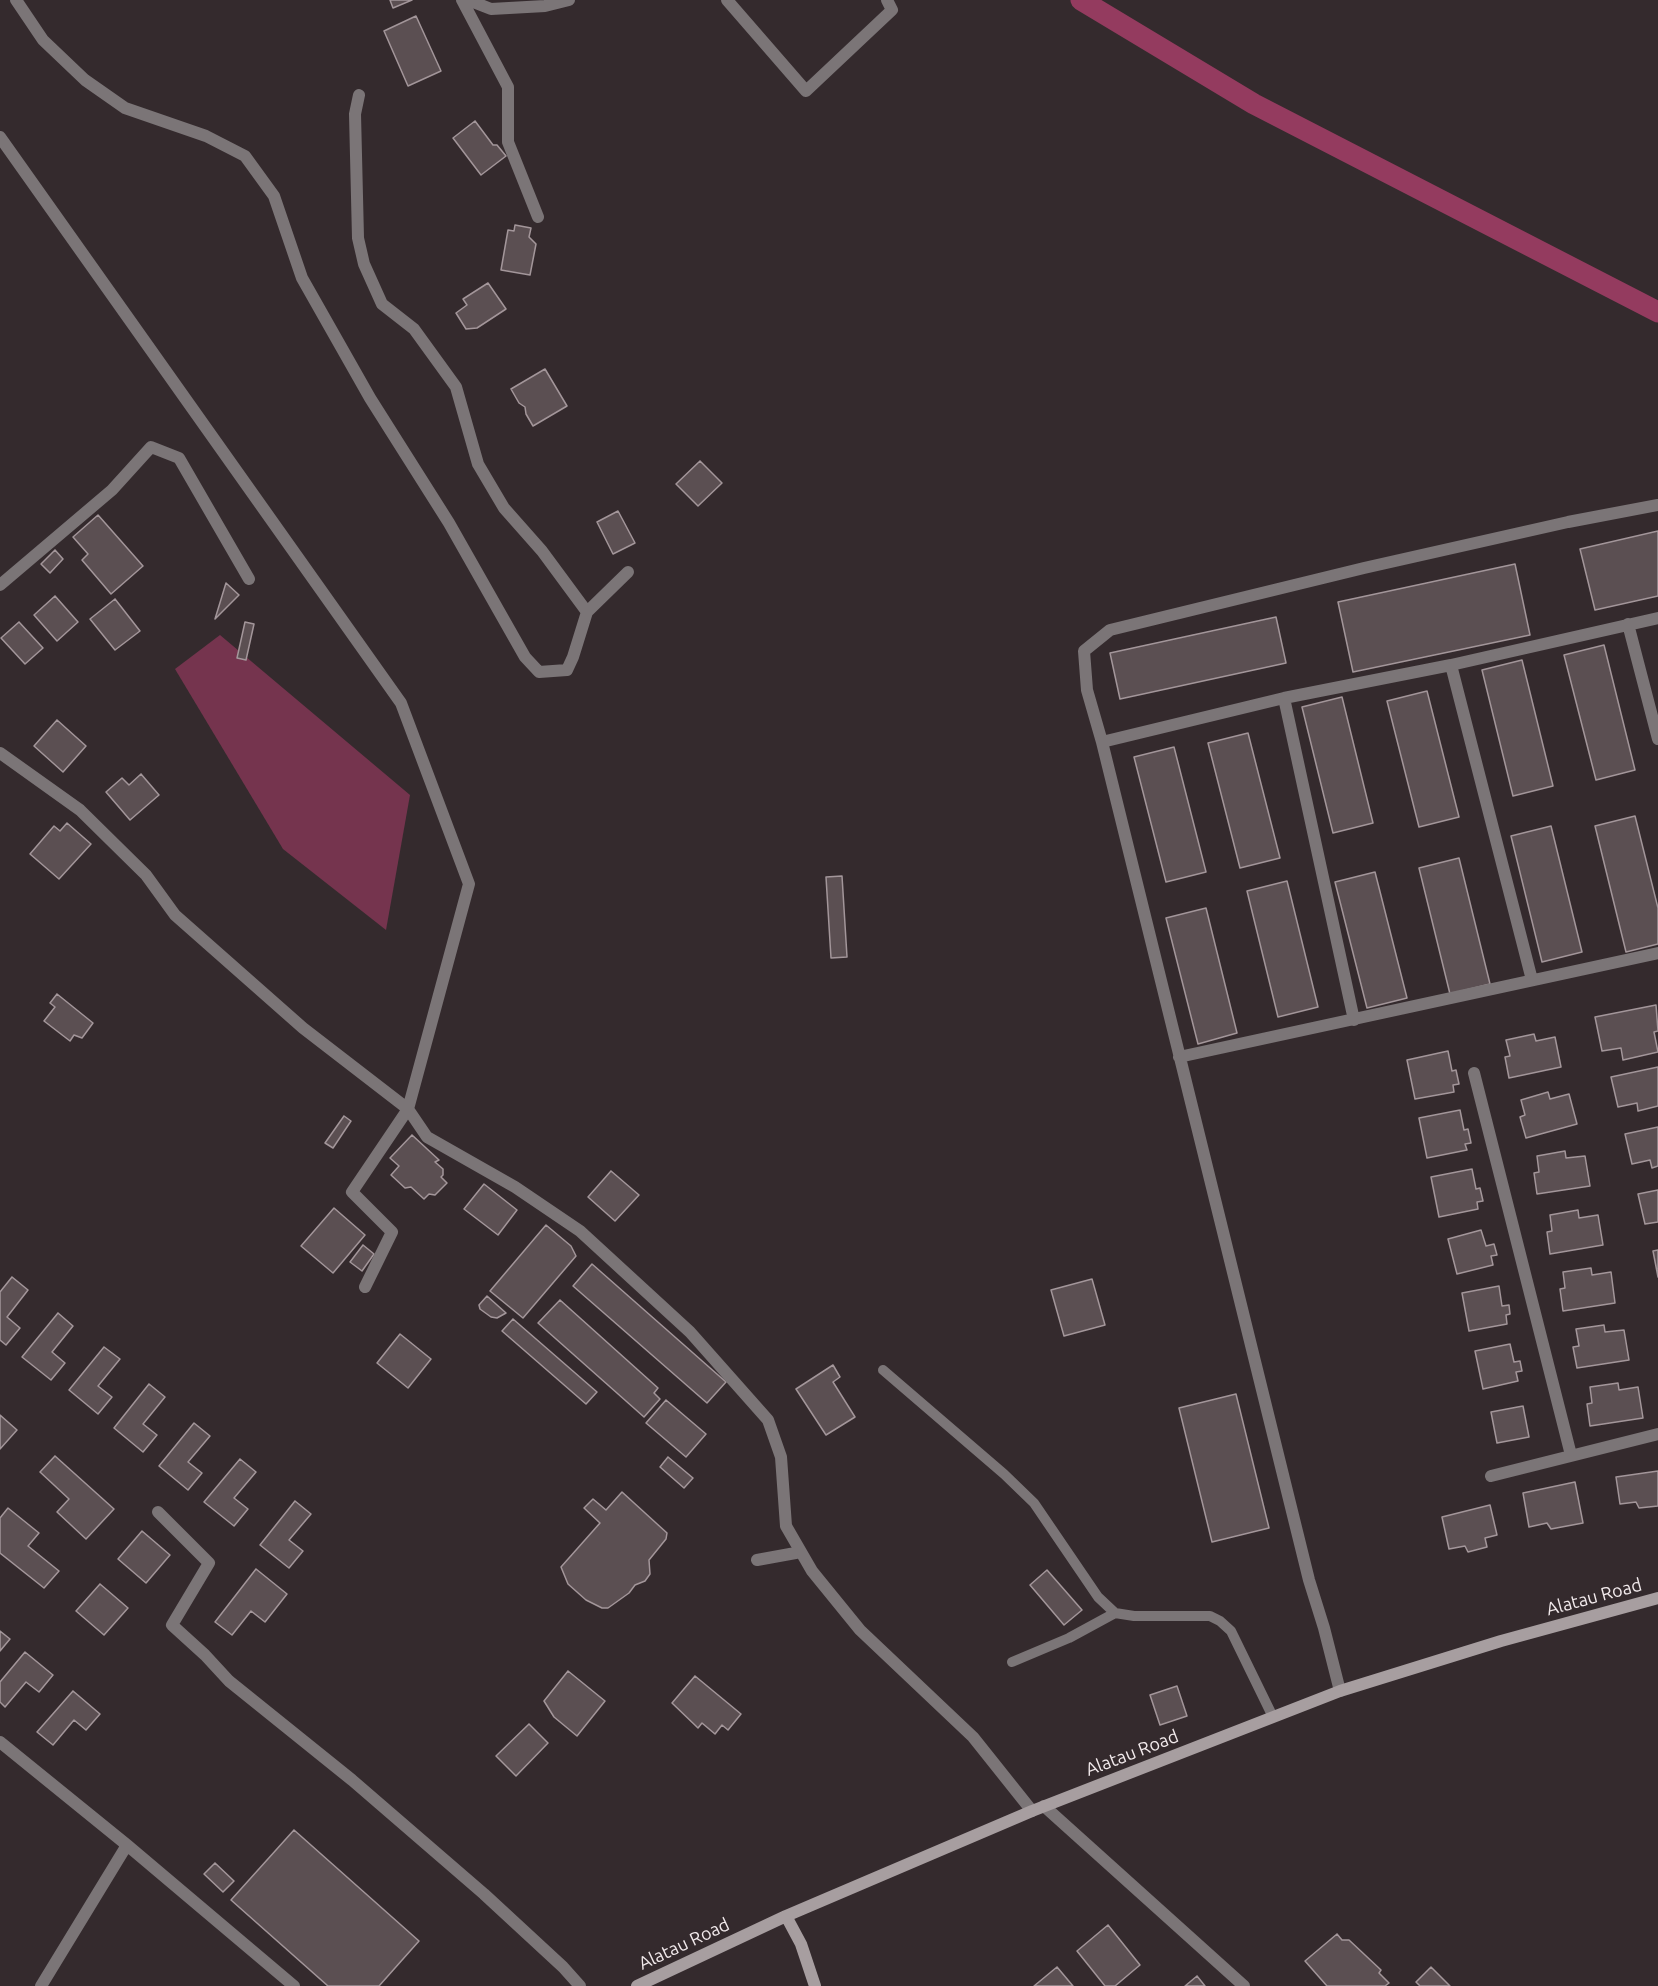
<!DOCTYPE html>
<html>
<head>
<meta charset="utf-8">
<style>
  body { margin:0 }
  canvas { display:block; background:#342a2d }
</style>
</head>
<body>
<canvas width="1658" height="1986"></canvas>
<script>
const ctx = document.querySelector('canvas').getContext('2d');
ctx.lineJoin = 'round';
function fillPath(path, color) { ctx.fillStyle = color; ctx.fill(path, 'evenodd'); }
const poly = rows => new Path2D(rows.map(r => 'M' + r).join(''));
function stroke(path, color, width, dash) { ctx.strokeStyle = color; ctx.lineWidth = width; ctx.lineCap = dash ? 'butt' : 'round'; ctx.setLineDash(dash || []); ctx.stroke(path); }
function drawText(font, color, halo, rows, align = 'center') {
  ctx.font = font + ' Ubuntu,sans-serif'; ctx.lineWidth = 4.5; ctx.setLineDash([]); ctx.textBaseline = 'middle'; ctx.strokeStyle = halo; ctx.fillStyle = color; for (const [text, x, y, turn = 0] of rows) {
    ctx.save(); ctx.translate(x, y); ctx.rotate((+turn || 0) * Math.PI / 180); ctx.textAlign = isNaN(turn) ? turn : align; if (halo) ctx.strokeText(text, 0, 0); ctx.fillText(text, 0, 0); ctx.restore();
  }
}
fillPath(poly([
  [220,635,410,795,386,930,283,849,175,669]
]), '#75344e');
stroke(poly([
  [1081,0,1254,104,1658,312]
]), '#943b5f', 21);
const building = poly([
  [390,0,412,0,393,8,390,0],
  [416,16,441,71,408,86,384,31,416,16],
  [475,121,493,145,497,145,506,156,481,175,453,138,475,121],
  [515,225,531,228,529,237,536,244,530,275,501,270,508,230,514,231,515,225],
  [488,283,506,309,477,328,466,329,456,313,467,305,463,299,488,283],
  [545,369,567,406,533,426,526,414,525,407,519,403,511,389,545,369],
  [700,461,722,483,698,506,676,484,700,461],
  [618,511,635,543,613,554,597,522,618,511],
  [98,515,143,566,111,594,82,560,88,554,73,537,98,515],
  [1658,531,1658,596,1595,610,1580,549,1658,531],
  [55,550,63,559,50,573,41,564,55,550],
  [1515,564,1530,635,1353,672,1338,602,1515,564],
  [226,583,239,595,215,619,226,583],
  [55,596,78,622,57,641,34,615,55,596],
  [115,599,140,631,115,650,90,619,115,599],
  [1276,617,1286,663,1120,699,1110,653,1276,617],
  [19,622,43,648,25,664,1,638,19,622],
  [245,622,254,624,246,660,237,658,245,622],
  [1604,645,1635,770,1596,780,1564,655,1604,645],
  [1522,660,1553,786,1513,796,1482,670,1522,660],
  [1427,691,1459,817,1419,827,1387,701,1427,691],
  [1342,697,1373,823,1333,833,1302,707,1342,697],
  [57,720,86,746,63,772,34,746,57,720],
  [1248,733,1280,858,1240,868,1208,743,1248,733],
  [1174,747,1206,872,1166,882,1134,757,1174,747],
  [141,774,159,795,130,820,106,792,122,778,129,785,141,774],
  [1635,816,1658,908,1658,944,1626,952,1595,826,1635,816],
  [67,823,91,844,59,879,30,854,54,826,60,831,67,823],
  [1551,826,1582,952,1542,962,1511,836,1551,826],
  [1459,858,1490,984,1450,994,1419,868,1459,858],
  [1375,872,1407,998,1367,1008,1335,882,1375,872],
  [842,876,847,957,831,958,826,877,842,876],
  [1287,881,1318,1007,1278,1017,1247,891,1287,881],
  [1206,908,1237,1033,1198,1044,1166,918,1206,908],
  [57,994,93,1023,82,1038,74,1035,70,1041,44,1021,55,1007,50,1003,57,994],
  [1656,1005,1658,1031,1654,1032,1658,1052,1623,1060,1621,1048,1602,1051,1595,1017,1656,1005],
  [1534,1034,1536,1041,1555,1037,1561,1067,1509,1078,1505,1057,1510,1056,1506,1040,1534,1034],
  [1448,1051,1452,1071,1456,1070,1459,1084,1453,1085,1454,1092,1415,1099,1407,1060,1448,1051],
  [1658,1067,1658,1106,1638,1111,1637,1103,1618,1107,1611,1077,1658,1067],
  [1548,1092,1550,1099,1569,1094,1577,1124,1526,1138,1520,1117,1525,1115,1521,1100,1548,1092],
  [1460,1110,1464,1130,1468,1129,1471,1143,1465,1144,1467,1150,1427,1158,1419,1118,1460,1110],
  [344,1116,351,1121,333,1148,325,1143,344,1116],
  [1658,1127,1658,1166,1652,1168,1650,1160,1632,1164,1625,1134,1658,1127],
  [412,1135,439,1160,435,1162,443,1169,443,1175,441,1177,447,1183,435,1195,429,1194,424,1199,411,1187,405,1188,391,1175,399,1166,390,1158,412,1135],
  [1565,1151,1566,1158,1585,1156,1590,1186,1537,1194,1534,1173,1539,1172,1537,1156,1565,1151],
  [1472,1169,1476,1189,1480,1188,1483,1201,1477,1202,1478,1209,1439,1217,1431,1177,1472,1169],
  [611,1171,639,1195,615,1221,588,1197,611,1171],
  [484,1184,517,1210,498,1235,464,1209,484,1184],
  [1658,1190,1658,1222,1645,1224,1638,1194,1658,1190],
  [334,1208,365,1235,333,1273,301,1246,334,1208],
  [1578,1210,1579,1218,1598,1215,1603,1245,1550,1254,1547,1232,1552,1231,1550,1215,1578,1210],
  [546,1225,571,1246,576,1256,523,1318,490,1291,546,1225],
  [1481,1230,1486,1246,1494,1244,1497,1255,1491,1256,1493,1265,1457,1274,1448,1239,1481,1230],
  [363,1245,374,1254,362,1271,350,1262,363,1245],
  [1658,1250,1658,1277,1653,1251,1658,1250],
  [592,1264,726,1382,707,1403,573,1286,592,1264],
  [1591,1268,1592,1275,1611,1272,1615,1303,1563,1311,1560,1289,1565,1288,1563,1272,1591,1268],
  [12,1277,28,1290,7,1317,20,1328,6,1345,0,1340,0,1292,12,1277],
  [1092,1279,1105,1325,1064,1336,1051,1290,1092,1279],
  [1499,1286,1502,1306,1509,1305,1510,1314,1506,1315,1507,1324,1469,1331,1462,1293,1499,1286],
  [487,1296,506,1313,497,1318,491,1317,480,1309,479,1305,487,1296],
  [560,1300,658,1388,654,1393,660,1399,644,1417,538,1323,560,1300],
  [58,1313,73,1326,52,1352,65,1363,51,1380,22,1357,58,1313],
  [513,1319,597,1392,586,1404,502,1331,513,1319],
  [1604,1325,1605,1332,1624,1330,1629,1360,1577,1368,1573,1347,1579,1346,1576,1329,1604,1325],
  [400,1334,431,1359,408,1388,377,1363,400,1334],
  [1510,1344,1514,1362,1520,1361,1522,1371,1516,1372,1518,1381,1483,1389,1475,1351,1510,1344],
  [104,1347,120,1359,98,1386,112,1397,98,1414,69,1390,104,1347],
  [833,1365,840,1377,833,1382,855,1417,826,1435,796,1389,833,1365],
  [1618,1383,1619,1390,1638,1387,1643,1418,1590,1426,1587,1404,1592,1403,1590,1387,1618,1383],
  [149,1384,165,1397,143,1424,157,1435,143,1452,114,1428,149,1384],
  [1236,1394,1269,1528,1212,1542,1179,1408,1236,1394],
  [666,1400,706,1434,686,1457,646,1423,666,1400],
  [1523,1406,1529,1437,1497,1443,1491,1412,1523,1406],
  [0,1415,17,1430,0,1449,0,1415],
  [194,1423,210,1436,188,1462,202,1473,188,1490,159,1466,194,1423],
  [55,1456,114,1509,86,1539,57,1512,69,1499,40,1472,55,1456],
  [668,1457,693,1478,684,1488,660,1467,668,1457],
  [240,1459,256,1472,234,1498,248,1509,234,1526,204,1502,240,1459],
  [1658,1471,1658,1506,1639,1508,1636,1502,1620,1504,1616,1477,1658,1471],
  [1575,1482,1583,1523,1551,1529,1547,1523,1529,1527,1523,1493,1575,1482],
  [622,1492,667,1533,666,1539,649,1560,650,1574,645,1581,635,1585,629,1593,608,1608,602,1608,586,1600,568,1584,561,1567,600,1523,584,1508,593,1499,606,1510,622,1492],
  [295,1501,311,1514,289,1540,303,1551,289,1568,260,1545,295,1501],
  [1490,1505,1497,1535,1485,1538,1487,1547,1468,1552,1465,1546,1449,1549,1442,1517,1490,1505],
  [8,1508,39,1533,28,1546,59,1571,44,1588,0,1553,0,1518,8,1508],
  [142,1531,170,1555,146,1583,118,1559,142,1531],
  [256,1569,287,1594,265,1622,251,1611,232,1635,215,1622,256,1569],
  [1047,1570,1082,1610,1064,1625,1030,1585,1047,1570],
  [100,1584,128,1608,104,1635,76,1611,100,1584],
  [0,1631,10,1639,0,1651,0,1631],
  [25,1652,53,1675,39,1692,26,1682,5,1707,0,1702,0,1682,25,1652],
  [568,1671,605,1701,577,1736,554,1717,544,1701,568,1671],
  [695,1676,741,1714,728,1730,722,1725,715,1734,702,1723,698,1728,672,1703,695,1676],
  [1177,1686,1187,1716,1160,1725,1150,1695,1177,1686],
  [73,1691,100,1714,86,1730,74,1720,53,1745,37,1732,73,1691],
  [529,1724,548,1743,516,1776,496,1756,529,1724],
  [294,1830,419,1941,379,1986,328,1986,231,1900,294,1830],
  [215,1863,234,1881,223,1892,204,1874,215,1863],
  [1108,1925,1140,1965,1115,1986,1105,1986,1077,1951,1108,1925],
  [1337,1934,1342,1940,1349,1940,1381,1970,1379,1973,1389,1983,1385,1986,1327,1986,1305,1961,1337,1934],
  [1057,1967,1073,1986,1034,1986,1057,1967],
  [1431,1967,1450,1986,1420,1986,1416,1982,1431,1967],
  [1197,1976,1205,1986,1185,1986,1197,1976]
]);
fillPath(building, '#5b4f52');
stroke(building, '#a3969a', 1.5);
stroke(poly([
  [883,1370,1004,1474,1034,1503,1098,1597,1115,1613,1134,1616,1210,1616,1220,1621,1231,1631,1273,1717],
  [1012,1662,1069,1638,1115,1613]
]), '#7b7577', 10);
stroke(poly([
  [16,0,43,40,85,80,125,108,206,136,245,156,274,196,302,278,370,398,449,523,525,657,539,672,567,670,573,657,587,612,542,551,504,508,478,464,456,387,414,329,382,304,364,264,358,238,355,114,359,95],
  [462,0,508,87,508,142,538,217],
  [468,0,491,9,545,6,569,0],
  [727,0,806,91,892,10,887,0],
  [0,137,401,703,469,884,408,1109,427,1137,515,1187,580,1231,690,1332,768,1420,781,1457,786,1526,812,1571,860,1630,973,1737,1032,1811],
  [0,585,112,490,151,447,179,458,249,579],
  [587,612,628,572],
  [1628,624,1658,739],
  [1451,665,1532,980],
  [1284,698,1354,1020],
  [1102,742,1284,698,1451,665,1658,618],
  [0,753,80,810,146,875,175,915,303,1028,408,1109,352,1192,392,1232,365,1287],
  [1179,1057,1658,953],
  [1474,1073,1571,1455],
  [1491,1476,1658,1434],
  [158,1512,209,1563,172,1625,205,1655,229,1681,352,1780,484,1894,563,1967,580,1986],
  [757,1560,801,1552],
  [1340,1691,1324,1628,1309,1580,1102,742,1087,690,1084,651,1110,630,1364,568,1568,522,1658,505],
  [0,1742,127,1845,294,1986],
  [1044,1806,1244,1986],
  [41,1986,127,1845]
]), '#7b7577', 12);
stroke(poly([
  [786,1916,801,1944,815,1986],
  [637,1986,786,1916,1032,1811,1340,1691,1501,1641,1658,1598]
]), '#a79ea0', 12);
drawText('18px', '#f2eaec', '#342a2d', [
  ["Alatau Road",1594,1597,-15],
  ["Alatau Road",1132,1753,-21],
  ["Alatau Road",684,1944,-25]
]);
</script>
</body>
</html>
